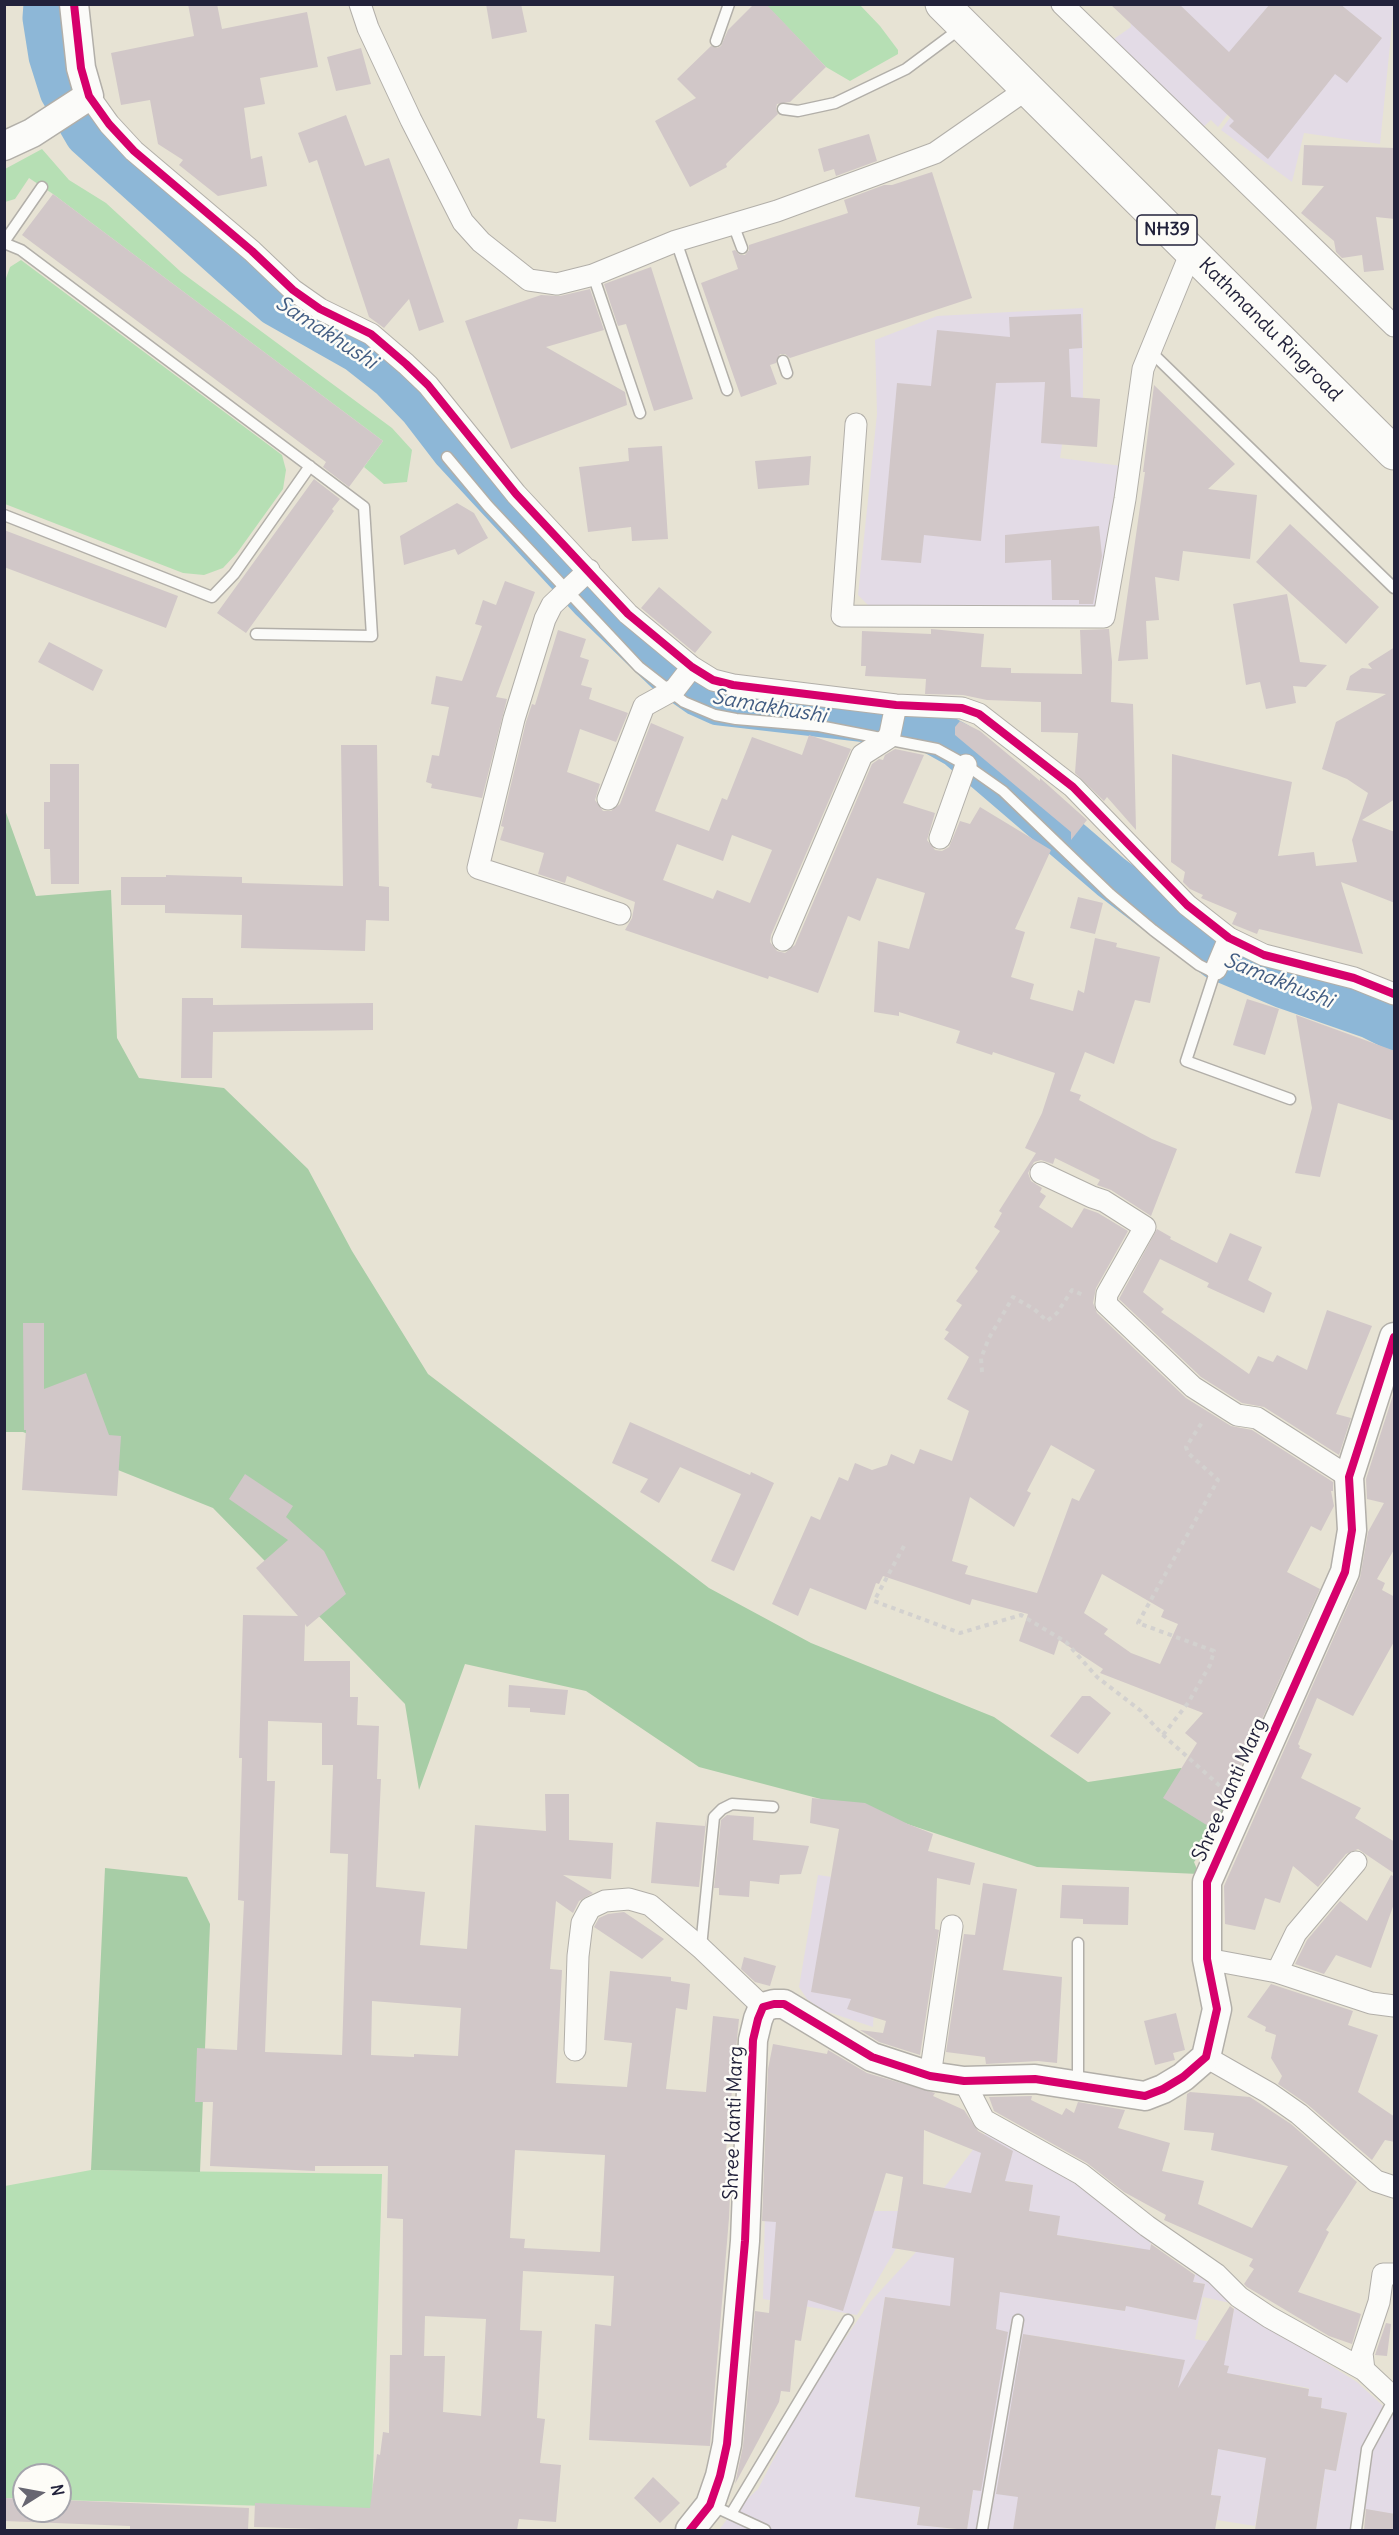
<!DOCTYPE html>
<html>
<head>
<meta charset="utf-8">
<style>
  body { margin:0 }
  #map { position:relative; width:1399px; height:2535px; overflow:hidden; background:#e7e3d4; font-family:Delius,sans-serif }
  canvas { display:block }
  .frame { position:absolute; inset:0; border:6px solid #22223b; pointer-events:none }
  .north { position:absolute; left:12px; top:2463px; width:60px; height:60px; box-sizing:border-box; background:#fdfcf7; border:2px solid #a5a5ac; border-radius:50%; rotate:79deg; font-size:16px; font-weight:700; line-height:24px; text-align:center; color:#22223b }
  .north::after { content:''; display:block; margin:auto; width:21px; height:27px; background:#676671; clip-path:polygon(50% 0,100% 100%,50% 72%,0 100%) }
</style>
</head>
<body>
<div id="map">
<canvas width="1399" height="2535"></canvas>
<div class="frame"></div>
<div class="north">N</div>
</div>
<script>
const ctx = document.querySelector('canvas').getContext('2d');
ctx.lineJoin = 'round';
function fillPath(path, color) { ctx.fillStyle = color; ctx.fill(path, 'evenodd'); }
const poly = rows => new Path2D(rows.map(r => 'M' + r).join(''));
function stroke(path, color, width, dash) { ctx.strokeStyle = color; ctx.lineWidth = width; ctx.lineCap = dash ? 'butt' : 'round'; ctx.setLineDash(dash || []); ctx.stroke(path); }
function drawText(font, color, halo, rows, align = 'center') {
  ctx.font = font + ' Delius,sans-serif'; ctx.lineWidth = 5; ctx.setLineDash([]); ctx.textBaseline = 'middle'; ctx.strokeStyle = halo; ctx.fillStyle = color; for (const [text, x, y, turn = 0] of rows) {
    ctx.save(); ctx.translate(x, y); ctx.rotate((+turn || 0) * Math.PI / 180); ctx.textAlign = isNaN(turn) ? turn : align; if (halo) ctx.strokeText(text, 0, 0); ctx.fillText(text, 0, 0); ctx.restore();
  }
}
fillPath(poly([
  [1128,5,1310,5,1218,127,1211,120,1200,130,1111,41,1131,27],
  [1312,5,1394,5,1380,144,1304,133,1292,182,1221,130],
  [1083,308,1083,412,1067,412,1060,458,1122,466,1102,608,870,607,858,595,877,414,875,340,937,316],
  [818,1875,867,1882,875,1985,873,2027,822,2010,807,1999,799,1987],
  [991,2126,1075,2174,1277,2332,1357,2382,1394,2416,1394,2514,1363,2509,1360,2530,1316,2530,1324,2478,1265,2469,1255,2526,1217,2520,1221,2497,1211,2495,1222,2422,1148,2410,1157,2355,1029,2335,1106,2511,1103,2530,1077,2530,1078,2525,1016,2516,1013,2530,967,2530,997,2330,925,2303,885,2297,855,2497,893,2503,898,2469,925,2473,917,2524,956,2530,719,2530,731,2514,758,2489,808,2393,870,2302,916,2252,924,2218,944,2188],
  [1007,2181,1033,2185,1029,2211,1057,2235,1135,2247,1125,2311,1020,2295,999,2225],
  [1151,2242,1196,2273,1193,2280,1148,2270],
  [1141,2273,1205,2284,1196,2320,1136,2308],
  [1203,2297,1235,2304,1227,2345,1195,2339],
  [1239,2375,1309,2388,1308,2396,1322,2398,1321,2408,1347,2413,1336,2471,1224,2450],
  [765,2211,910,2211,908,2228,857,2315,763,2299]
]), '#e3dbe6');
fillPath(poly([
  [766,5,860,5,880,26,898,50,898,54,850,81,826,67],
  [42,149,69,180,106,203,181,272,392,428,412,450,407,482,384,484,364,467,383,441,53,194,29,178,15,199,5,202,5,169],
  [21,260,282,455,286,470,283,489,237,553,223,568,204,575,183,573,5,504,5,281,10,267],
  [91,2170,382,2174,372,2509,60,2500,60,2475,24,2475,24,2498,5,2498,5,2186]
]), '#b6dfb4');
fillPath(poly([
  [4,807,36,896,111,890,117,1038,139,1078,224,1088,308,1169,352,1251,428,1374,709,1588,811,1643,994,1717,1088,1782,1181,1768,1237,1805,1194,1862,1199,1874,1037,1867,874,1813,699,1767,586,1691,465,1664,419,1790,405,1704,213,1508,23,1432,5,1432],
  [105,1868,187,1877,210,1924,200,2172,91,2170]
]), '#a7cda6');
stroke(poly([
  [46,4,45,18,51,56,62,91,87,134,276,304,359,351,392,377,421,407,454,450,591,598,669,673,699,694,719,703,901,724,932,731,957,745,1111,877,1218,958,1284,986,1370,1016,1394,1028]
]), '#8db7d7', 45);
fillPath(poly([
  [188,4,217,4,222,29,307,12,318,67,260,78,265,104,244,108,251,159,262,156,267,186,218,196,179,165,183,160,158,144,150,100,121,105,111,53,194,36],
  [486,4,521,4,527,32,492,39],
  [754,4,766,4,826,67,790,102,777,104,776,109,778,114,726,164,727,167,690,187,655,121,696,98,677,79,711,46,717,48,721,46,728,30],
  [1110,4,1179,4,1229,52,1270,4,1340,4,1382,38,1347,83,1335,74,1268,159,1229,126,1234,121],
  [361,48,371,84,336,91,327,57],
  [346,115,365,166,389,158,444,322,419,331,409,299,384,328,369,317,317,160,309,163,298,133],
  [869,134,877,161,836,176,834,169,824,172,818,149],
  [1304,145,1395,148,1395,219,1376,217,1384,270,1364,272,1362,255,1342,258,1336,252,1334,241,1301,213,1324,186,1302,185],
  [932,172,972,298,790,358,785,354,780,354,776,363,770,365,777,384,741,397,701,283,738,269,732,251,735,250,740,255,745,255,749,250,749,245,848,213,844,200,884,185,892,185],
  [53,194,383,441,349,487,323,467,326,462,22,235],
  [651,267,693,399,654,411,626,324,618,326,604,284],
  [590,289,604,330,546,347,625,392,627,405,511,449,465,321,541,295,560,296],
  [1081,314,1082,348,1069,349,1071,397,1100,399,1097,447,1041,443,1045,382,996,383,981,541,924,535,921,563,881,560,897,383,931,386,937,330,1010,337,1009,317],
  [1154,385,1235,464,1208,489,1257,495,1250,559,1183,551,1179,581,1155,577,1159,620,1146,621,1148,659,1118,661,1145,472,1143,472],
  [662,446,668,539,632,541,631,527,588,532,579,467,629,461,628,448],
  [811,456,809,485,758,489,755,461],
  [314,479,340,499,332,509,334,511,246,633,217,613],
  [457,503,474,513,488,538,458,555,455,549,404,565,400,536],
  [1290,524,1379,607,1346,644,1256,562],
  [1099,526,1102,556,1093,604,1079,604,1079,600,1052,600,1051,560,1005,563,1005,535],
  [4,530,178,596,166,628,4,567],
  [505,581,535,592,496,697,507,699,482,798,431,788,432,784,426,782,432,755,439,756,449,707,431,704,436,676,462,681,482,626,475,624,483,600,496,605],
  [659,587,712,632,695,653,641,608],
  [1287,594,1300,662,1327,665,1306,687,1293,686,1296,703,1266,709,1260,682,1246,685,1233,604],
  [931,629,984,634,981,667,1011,668,1011,673,1082,674,1080,630,1109,629,1112,662,1111,702,1133,704,1136,830,1107,797,1104,801,1075,773,1078,733,1041,732,1041,702,987,700,963,695,925,694,926,679,865,676,866,666,861,666,862,631,931,634],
  [558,630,586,639,580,657,589,660,581,685,592,688,589,699,628,713,616,742,580,729,567,772,600,784,595,800,603,811,611,811,620,804,651,723,684,737,655,811,709,831,722,798,727,800,752,737,802,755,809,735,851,749,771,935,770,942,777,951,785,953,795,945,872,764,879,759,883,760,885,755,895,749,924,755,903,803,935,813,927,840,935,850,942,851,949,847,960,821,970,824,980,807,1051,850,1015,929,1025,932,1011,977,1034,984,1030,999,1073,1011,1078,990,1084,993,1095,938,1117,943,1116,947,1160,957,1150,1003,1135,1000,1114,1064,1085,1052,1070,1091,1081,1095,1079,1100,1152,1139,1177,1149,1151,1216,1111,1190,1097,1185,1100,1180,1055,1158,1053,1164,1041,1160,1034,1162,1028,1173,1031,1181,1042,1188,1040,1192,1046,1196,1039,1207,1072,1228,1084,1208,1098,1213,1128,1231,1096,1288,1093,1303,1097,1313,1186,1398,1231,1426,1252,1430,1333,1482,1333,1491,1331,1491,1334,1506,1321,1531,1311,1526,1287,1572,1320,1589,1213,1829,1163,1798,1197,1743,1185,1733,1203,1713,1100,1673,1103,1669,1059,1640,1054,1655,1019,1641,1028,1614,972,1599,970,1605,883,1576,879,1584,876,1583,866,1610,810,1588,798,1616,772,1604,811,1516,820,1520,839,1477,848,1481,855,1463,872,1470,887,1465,891,1454,914,1464,920,1449,952,1461,969,1411,947,1399,969,1357,944,1339,949,1332,945,1330,962,1305,956,1301,978,1271,975,1268,1000,1231,994,1227,1002,1213,999,1211,1036,1153,1025,1148,1042,1113,1055,1073,993,1052,992,1055,956,1043,960,1031,899,1012,899,1016,874,1012,878,941,909,949,925,893,877,878,860,921,848,916,818,993,769,976,768,979,625,930,632,918,635,902,567,876,565,883,538,874,544,853,500,840,504,827,501,826,526,722,532,704,535,705],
  [732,835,772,850,750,903,717,890,713,899,663,880,677,844,723,861],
  [1051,1445,1095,1470,1079,1501,1072,1498,1037,1593,965,1574,968,1566,952,1561,970,1497,1014,1527,1031,1493,1027,1491],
  [1102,1574,1164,1610,1161,1617,1178,1624,1160,1664,1131,1653,1104,1634,1108,1629,1084,1613],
  [49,642,103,670,93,691,38,662],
  [1395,647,1395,799,1362,820,1395,832,1395,903,1341,882,1363,954,1259,929,1257,934,1232,924,1237,913,1201,898,1203,895,1190,889,1183,882,1185,872,1171,862,1172,754,1292,782,1278,856,1314,852,1316,866,1357,862,1352,840,1368,793,1347,779,1322,769,1336,722,1386,694,1346,690,1350,676,1362,668,1372,669,1368,664],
  [960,721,980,731,1040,781,1040,778,1087,820,1071,840,1071,832,955,735,955,727],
  [341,745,377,745,379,886,389,887,389,921,366,920,365,951,241,948,242,915,165,913,165,905,121,905,121,877,166,877,166,875,242,877,242,883,343,886],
  [50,764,79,764,79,884,51,884,50,849,44,849,44,802,50,802],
  [1078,897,1103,903,1095,934,1070,928],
  [182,998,213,998,213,1005,373,1003,373,1030,213,1032,212,1078,181,1078],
  [1247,999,1279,1009,1265,1055,1233,1045],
  [1296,1015,1395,1051,1395,1121,1338,1103,1320,1177,1295,1173,1312,1108],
  [1157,1229,1171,1237,1170,1239,1217,1263,1230,1233,1262,1247,1248,1280,1272,1293,1264,1313,1207,1287,1209,1283,1160,1259,1143,1292,1164,1309,1161,1312,1249,1374,1258,1356,1273,1362,1277,1355,1307,1370,1327,1310,1372,1326,1336,1414,1351,1418,1339,1455,1264,1407,1242,1403,1201,1377,1119,1299],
  [23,1323,44,1323,44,1389,86,1373,109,1435,121,1436,117,1496,22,1490,26,1430,24,1430],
  [1395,1389,1395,1548,1377,1579,1385,1583,1382,1590,1395,1597,1395,1640,1353,1716,1317,1698,1298,1744,1300,1746,1299,1748,1312,1754,1301,1778,1361,1808,1355,1818,1395,1842,1395,1874,1358,1849,1346,1854,1318,1887,1293,1866,1280,1903,1265,1898,1255,1930,1225,1924,1224,1886,1360,1578,1368,1532,1384,1503,1367,1499,1366,1479],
  [630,1422,750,1475,751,1472,774,1483,734,1571,711,1561,741,1494,680,1467,659,1503,640,1492,648,1479,612,1463],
  [245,1474,293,1506,286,1517,324,1551,346,1594,307,1627,305,1624,304,1661,350,1661,350,1697,358,1697,357,1725,379,1726,377,1779,381,1779,376,1887,425,1892,420,1945,467,1949,475,1825,546,1831,545,1794,569,1794,569,1840,613,1843,611,1879,563,1875,593,1893,579,1901,573,1913,556,1901,550,1969,562,1970,556,2083,627,2087,632,2043,604,2040,610,1971,671,1977,671,1981,690,1984,687,2010,676,2008,666,2089,706,2092,713,2016,739,2019,726,2151,732,2152,729,2218,710,2446,589,2440,595,2324,611,2326,614,2276,523,2271,520,2330,542,2331,537,2418,545,2419,540,2463,561,2465,556,2522,519,2519,517,2530,353,2530,254,2527,255,2503,370,2508,377,2454,380,2455,383,2432,389,2433,390,2355,402,2355,403,2219,387,2218,388,2166,315,2166,315,2171,210,2166,213,2102,195,2102,197,2048,237,2050,244,1901,238,1900,242,1758,239,1758,243,1615,298,1616,256,1568,288,1540,229,1499],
  [268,1721,322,1723,322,1765,333,1765,330,1853,348,1854,342,2055,265,2052,275,1781,267,1781],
  [372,2001,461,2008,458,2056,414,2054,414,2057,371,2055],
  [515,2150,605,2155,600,2252,524,2248,525,2239,510,2238],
  [425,2316,486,2319,481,2416,443,2412,445,2356,424,2356],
  [509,1685,568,1690,565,1715,530,1712,530,1708,508,1707],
  [1082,1696,1090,1696,1111,1713,1078,1754,1050,1736],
  [812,1798,865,1803,908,1824,933,1834,928,1851,975,1863,970,1885,937,1878,935,1929,939,1930,920,2055,879,2042,860,2030,883,2033,886,2021,847,2009,851,1999,811,1992,839,1829,810,1823],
  [707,1813,699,1887,651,1883,656,1822,705,1826],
  [727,1815,754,1817,753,1840,809,1846,801,1874,780,1875,779,1884,750,1881,749,1897,719,1895,719,1888,714,1888,721,1820],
  [1391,1875,1395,1877,1395,1901,1371,1968,1336,1955,1324,1974,1295,1964,1307,1940,1340,1901,1367,1921],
  [983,1883,1017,1889,1003,1970,1062,1977,1057,2063,1038,2061,986,2064,985,2057,946,2052,964,1934,975,1935],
  [1062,1885,1129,1887,1128,1925,1083,1924,1083,1919,1060,1918],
  [624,1912,664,1939,642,1959,594,1927,599,1918,608,1914],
  [744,1957,776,1966,770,1986,755,1982,741,1969],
  [1271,1984,1353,2011,1348,2025,1378,2035,1358,2092,1395,2117,1395,2142,1385,2140,1372,2160,1307,2104,1278,2084,1282,2076,1271,2058,1276,2035,1265,2031,1266,2027,1247,2017],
  [1176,2013,1185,2050,1173,2053,1175,2060,1155,2065,1144,2021],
  [773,2044,827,2054,828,2050,867,2073,935,2093,933,2096,964,2110,978,2131,1013,2151,1005,2181,1033,2185,1029,2211,1060,2216,1057,2235,1150,2250,1151,2244,1195,2275,1193,2282,1205,2284,1196,2320,1126,2306,1125,2311,1000,2292,996,2329,1008,2332,981,2491,973,2490,967,2530,917,2525,920,2507,855,2497,885,2297,950,2306,954,2258,892,2248,903,2177,886,2173,843,2311,808,2300,801,2341,795,2340,790,2392,781,2391,779,2402,735,2484,743,2446,755,2311,769,2313,776,2222,762,2221,768,2069],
  [924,2130,981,2153,971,2193,923,2184],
  [1190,2092,1250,2097,1291,2124,1357,2182,1326,2230,1329,2232,1298,2292,1361,2314,1352,2344,1329,2336,1247,2287,1244,2284,1254,2269,1249,2266,1253,2259,1164,2220,1166,2215,1124,2192,1087,2163,994,2111,989,2097,1032,2096,1031,2100,1062,2115,1066,2108,1074,2113,1078,2102,1125,2110,1118,2128,1170,2143,1162,2171,1204,2181,1198,2204,1252,2228,1288,2166,1211,2150,1214,2133,1184,2130,1187,2094],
  [1230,2306,1234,2309,1224,2365,1229,2366,1227,2373,1309,2389,1308,2396,1322,2398,1321,2408,1347,2413,1336,2471,1325,2469,1316,2530,1255,2530,1266,2458,1218,2449,1211,2495,1221,2496,1215,2530,1013,2530,1018,2497,996,2494,1023,2334,1185,2360,1178,2388],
  [1386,2323,1391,2324,1387,2356,1375,2355],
  [653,2477,680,2503,660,2523,634,2498],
  [4,2498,24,2499,24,2511,60,2511,60,2500,249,2508,248,2530,130,2530,130,2526,4,2521],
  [1366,2509,1395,2514,1395,2530,1364,2530]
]), '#d1c7c8');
const lane = poly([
  [716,41,729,4],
  [783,109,798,111,835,103,906,69,961,28],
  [733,224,742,248],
  [676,241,727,390],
  [4,242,42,187],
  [4,243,21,250,364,507,372,636,256,634],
  [593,275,640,413],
  [1150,351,1394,588],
  [783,361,787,373],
  [447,457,488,506,639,667,684,702,715,715,736,719,819,726,937,749,966,765,1003,791,1110,894,1153,930,1199,965,1215,973],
  [4,515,212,597,234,574,310,466],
  [1216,969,1186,1061,1290,1099],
  [701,1947,714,1817,722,1809,732,1804,773,1807],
  [1078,2085,1078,1943],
  [711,2505,765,2530],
  [731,2514,848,2320],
  [982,2530,1018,2320],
  [1356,2530,1367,2449,1394,2399]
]);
const street = poly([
  [360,4,368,28,411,120,463,222,481,242,529,280,557,284,593,275,676,241,777,211,935,153,1027,89],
  [1062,4,1394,326],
  [89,96,109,124,134,151,252,251,293,290,320,309,371,334,406,364,428,385,516,494,628,614,692,667,713,680,733,685,896,705,962,708,979,714,1073,787,1187,905,1229,938,1264,955,1354,978,1394,994],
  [856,424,842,616,1104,617,1125,499,1143,369,1191,252],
  [589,570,552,605,545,619,514,719,478,868,620,914],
  [608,799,644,706,675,689,692,667],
  [940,838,966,765],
  [783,940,862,755,887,739,890,734,896,705],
  [1216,969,1229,938],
  [1041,1173,1092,1197,1104,1201,1145,1227,1107,1294,1106,1304,1193,1387,1237,1415,1257,1418,1349,1477],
  [1207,1959,1277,1972,1371,2003,1394,2006],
  [1277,1972,1296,1933,1356,1862],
  [575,2050,578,1956,582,1923,590,1908,605,1901,629,1899,650,1905,701,1948,763,2007],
  [1206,2057,1269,2093,1299,2114,1376,2181,1394,2187],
  [930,2076,952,1926],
  [964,2081,984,2120,1081,2174,1147,2226,1216,2274,1239,2297,1269,2317,1364,2370,1394,2398],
  [1364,2370,1362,2353,1379,2302,1383,2274,1394,2274]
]);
const secondary = poly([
  [4,146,32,133,89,96,81,68,74,4],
  [690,2530,710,2505,720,2476,727,2444,745,2241,753,2040,758,2019,763,2007,774,2004,784,2004,872,2057,930,2076,964,2081,1035,2079,1145,2096,1163,2089,1183,2077,1206,2057,1217,2009,1207,1959,1207,1882,1345,1572,1352,1530,1349,1477,1394,1337]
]);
const highway = poly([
  [942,4,1394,453]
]);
stroke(lane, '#b2afa9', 13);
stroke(street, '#b2afa9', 23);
stroke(secondary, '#b2afa9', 31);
stroke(highway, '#b2afa9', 35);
stroke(poly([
  [982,1372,981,1358,989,1338,1013,1297,1034,1309,1047,1321,1057,1313,1072,1290,1085,1296],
  [904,1546,874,1601,960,1633,1021,1615,1066,1642,1097,1677,1141,1711,1163,1735,1220,1786],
  [1163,1735,1188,1703,1210,1665,1214,1651,1138,1623,1218,1480,1188,1453,1186,1447,1203,1421]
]), '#d3d1cf', 4, [4.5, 4.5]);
stroke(lane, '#fbfbf9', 10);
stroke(street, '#fbfbf9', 21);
stroke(secondary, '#fbfbf9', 28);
stroke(highway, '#fbfbf9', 33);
stroke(poly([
  [74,4,81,68,89,96,109,124,134,151,252,251,293,290,320,309,371,334,406,364,428,385,516,494,628,614,692,667,713,680,733,685,896,705,962,708,979,714,1073,787,1187,905,1229,938,1264,955,1354,978,1394,994],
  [690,2530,710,2505,720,2476,727,2444,745,2241,753,2040,758,2019,763,2007,774,2004,784,2004,872,2057,930,2076,964,2081,1035,2079,1145,2096,1163,2089,1183,2077,1206,2057,1217,2009,1207,1959,1207,1882,1345,1572,1352,1530,1349,1477,1394,1337]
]), '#d6006c', 8);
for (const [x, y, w] of [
  [1167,230,60]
]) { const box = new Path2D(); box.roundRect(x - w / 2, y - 15, w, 30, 4.5); ctx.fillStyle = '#fdfcf7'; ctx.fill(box); stroke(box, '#22223b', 1.5); }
drawText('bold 18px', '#22223b', null, [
  ["NH39",1167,230]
]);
drawText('20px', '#22223b', '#fdfcf7', [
  ["Kathmandu Ringroad",1270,330,45],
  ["Shree Kanti Marg",1230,1790,-66],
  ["Shree Kanti Marg",734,2123,-88]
]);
drawText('italic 21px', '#415c82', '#fdfcf7', [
  ["Samakhushi",326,333,33],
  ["Samakhushi",769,707,10],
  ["Samakhushi",1278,981,22]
]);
</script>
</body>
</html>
